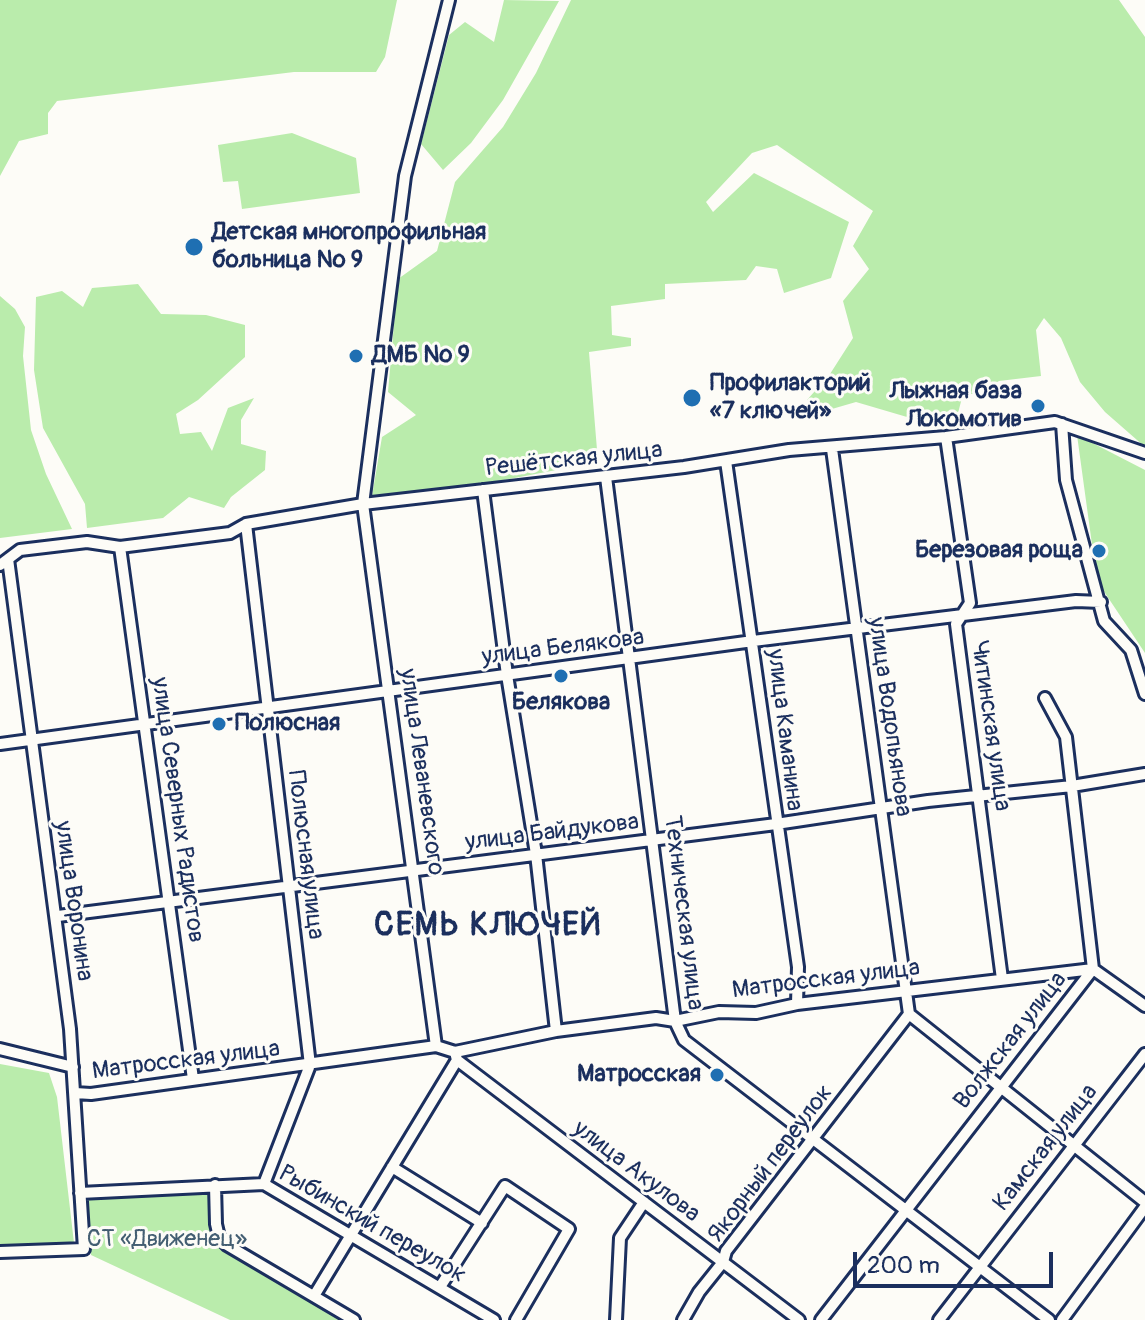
<!DOCTYPE html>
<html>
<head>
<meta charset="utf-8">
<style>
  body { margin:0 }
  #map { position:relative; width:1145px; height:1320px; overflow:hidden; background:#fdfcf7; font-family:Pangolin,sans-serif }
  canvas { display:block }
  .scale { position:absolute; left:853px; top:1252px; width:200px; height:36px; box-sizing:border-box; border:4px solid #1b2f5e; border-top:0; padding-left:10px; font-size:24px; line-height:28px; white-space:nowrap; color:#1b2f5e; -webkit-text-stroke:6px #fdfcf7; paint-order:stroke }
</style>
</head>
<body>
<div id="map">
<canvas width="1145" height="1320"></canvas>
<div class="scale">200 m</div>
</div>
<script>
const ctx = document.querySelector('canvas').getContext('2d');
ctx.lineJoin = 'round';
function fillPath(path, color) { ctx.fillStyle = color; ctx.fill(path, 'evenodd'); }
const poly = rows => new Path2D(rows.map(r => 'M' + r).join(''));
function stroke(path, color, width, dash) { ctx.strokeStyle = color; ctx.lineWidth = width; ctx.lineCap = dash ? 'butt' : 'round'; ctx.setLineDash(dash || []); ctx.stroke(path); }
function drawText(font, color, halo, rows, align = 'center') {
  ctx.font = font + ' Pangolin,sans-serif'; ctx.lineWidth = 6; ctx.setLineDash([]); ctx.textBaseline = 'middle'; ctx.strokeStyle = halo; ctx.fillStyle = color; for (const [text, x, y, turn = 0] of rows) {
    ctx.save(); ctx.translate(x, y); ctx.rotate((+turn || 0) * Math.PI / 180); ctx.textAlign = isNaN(turn) ? turn : align; if (halo) ctx.strokeText(text, 0, 0); ctx.fillText(text, 0, 0); ctx.restore();
  }
}
fillPath(poly([
  [0,0,397,0,385,57,376,72,294,72,57,101,48,113,48,134,19,141,0,176],
  [504,0,559,1,503,100,471,143,443,170,421,144,449,35,465,22,494,42],
  [571,0,1119,0,1145,37,1145,447,1105,412,1080,382,1061,338,1044,318,1036,330,1041,376,999,381,978,394,963,394,958,413,924,422,856,402,825,411,807,400,830,374,853,338,843,301,869,269,853,246,873,211,777,145,752,153,706,202,713,212,754,173,849,222,831,278,784,293,777,269,756,266,746,280,665,284,665,299,611,306,612,335,631,338,631,346,589,352,598,462,478,485,372,496,382,437,416,415,388,392,398,279,437,251,455,182,503,127,536,73],
  [292,133,356,158,360,193,242,209,238,181,223,182,218,145],
  [138,284,161,314,206,315,245,325,245,357,198,400,176,414,180,434,201,432,212,451,228,408,254,398,241,420,241,444,266,451,265,470,231,497,224,508,189,497,163,518,87,528,85,504,43,428,34,370,36,297,62,291,83,307,92,288],
  [0,296,15,309,25,327,23,356,31,430,46,474,72,529,0,538],
  [1077,435,1145,470,1145,653,1097,581],
  [0,1064,49,1073,57,1097,74,1243,0,1247],
  [208,1193,210,1224,224,1252,340,1320,230,1320,91,1255,87,1195]
]), '#baecac');
const minor = poly([
  [1062,424,1066,480,1104,621,1131,650,1145,694],
  [946,437,970,603,956,624,1002,979],
  [726,461,798,967,797,1004],
  [606,477,675,1021,684,1040,1049,1320],
  [483,490,507,675,536,854,556,1031],
  [246,524,310,1065,264,1184],
  [120,547,193,1079],
  [0,565,20,550,87,542,120,547,230,533,246,524,363,504,684,467,789,450,946,437,1055,422,1145,453],
  [0,744,753,641,1076,601,1101,602],
  [58,916,776,824,928,801,1072,786,1145,774],
  [909,1014,1145,1202],
  [436,1046,363,504,405,176,449,0],
  [0,1049,73,1067],
  [455,1052,457,1060,799,1320],
  [75,1093,91,1094,436,1046,455,1052,556,1031,656,1018,675,1021,719,1012,756,1013,797,1004,1093,969,1145,1006],
  [392,1167,482,1223],
  [215,1185,216,1224,219,1237,227,1245,354,1320],
  [80,1193,264,1184,494,1320],
  [0,1252,84,1249,70,1029,8,559],
  [440,1287,505,1186,569,1229,516,1320],
  [314,1296,457,1060],
  [616,1320,620,1238,644,1202],
  [683,1320,699,1292,723,1262,726,1251,909,1014,832,449],
  [821,1320,1093,969,1066,737,1045,698],
  [939,1320,1145,1054],
  [1062,1320,1145,1207]
]);
stroke(minor, '#1b2f5e', 16);
stroke(minor, '#fdfcf7', 10);
for (const [x, y, r, color] of [
  [194,247,10,"#1f6fb2"],
  [356,356,8,"#1f6fb2"],
  [692,398,10,"#1f6fb2"],
  [1038,406,8,"#1f6fb2"],
  [1099,551,8,"#1f6fb2"],
  [561,676,8,"#1f6fb2"],
  [219,724,8,"#1f6fb2"],
  [717,1075,8,"#1f6fb2"]
]) { const dot = new Path2D(); dot.arc(x, y, r, 0, 2 * Math.PI); ctx.fillStyle = color; ctx.fill(dot); stroke(dot, '#fdfcf7', 3); }
drawText('bold 24px', '#1b2f5e', '#fdfcf7', [
  ["Детская многопрофильная",212,233],
  ["больница № 9",212,261],
  ["ДМБ № 9",372,356],
  ["Профилакторий",710,384],
  ["«7 ключей»",710,412],
  ["Лыжная база",1022,392,"right"],
  ["Локомотив",1022,420,"right"],
  ["Березовая роща",1083,551,"right"],
  ["Белякова",561,703,"center"],
  ["Полюсная",235,724],
  ["Матросская",701,1075,"right"]
], 'left');
drawText('24px', '#1b2f5e', '#fdfcf7', [
  ["Решётская улица",574,460,-6],
  ["улица Белякова",563,648,-7],
  ["улица Водопьянова",889,717,82],
  ["Читинская улица",990,726,82],
  ["улица Каманина",784,730,83],
  ["улица Леваневского",421,772,82],
  ["улица Северных Радистов",177,810,82],
  ["улица Байдукова",552,833,-7],
  ["Полюсная улица",305,855,83],
  ["улица Воронина",73,901,82],
  ["Техническая улица",683,913,83],
  ["Матросская улица",826,980,-7],
  ["Волжская улица",1011,1041,-52],
  ["Матросская улица",186,1061,-7],
  ["Камская улица",1046,1148,-52],
  ["Якорный переулок",771,1164,-53],
  ["улица Акулова",636,1172,37],
  ["Рыбинский переулок",372,1225,30]
]);
drawText('24px', '#435e72', '#fdfcf7', [
  ["СТ «Движенец»",167,1240]
]);
ctx.letterSpacing = '2px';
drawText('bold 32px', '#1b2f5e', '#fdfcf7', [
  ["СЕМЬ КЛЮЧЕЙ",488,927]
]);
ctx.letterSpacing = '0px';
</script>
</body>
</html>
